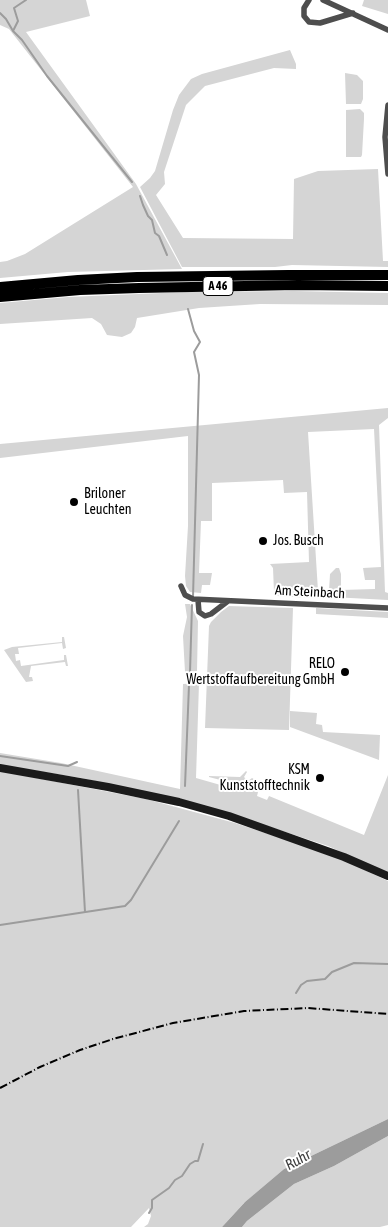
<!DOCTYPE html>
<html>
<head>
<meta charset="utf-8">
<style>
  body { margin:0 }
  canvas { display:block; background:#fff }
</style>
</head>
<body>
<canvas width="388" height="1227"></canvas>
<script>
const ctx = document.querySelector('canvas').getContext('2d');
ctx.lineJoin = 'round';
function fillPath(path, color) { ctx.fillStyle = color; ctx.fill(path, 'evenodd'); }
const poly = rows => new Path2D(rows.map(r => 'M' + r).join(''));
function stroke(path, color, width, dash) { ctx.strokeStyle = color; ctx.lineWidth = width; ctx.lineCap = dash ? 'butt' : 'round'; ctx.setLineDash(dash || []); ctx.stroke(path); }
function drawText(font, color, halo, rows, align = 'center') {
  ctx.font = font + ' "Asap Condensed",sans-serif'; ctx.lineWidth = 4; ctx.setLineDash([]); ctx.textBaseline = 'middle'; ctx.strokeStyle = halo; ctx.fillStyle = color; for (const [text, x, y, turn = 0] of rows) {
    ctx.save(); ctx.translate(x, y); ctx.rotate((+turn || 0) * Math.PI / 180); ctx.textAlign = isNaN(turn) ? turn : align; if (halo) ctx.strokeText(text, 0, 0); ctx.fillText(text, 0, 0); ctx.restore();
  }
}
fillPath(poly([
  [0,0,86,0,90,16,26,32,136,184,182,269,68,272,0,278,0,262,7,261,25,254,133,187,9,29,0,25],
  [364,0,388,0,388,14,362,6],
  [290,50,296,64,296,69,274,68,205,86,186,105,164,172,165,184,156,195,183,238,293,239,294,179,318,171,378,169,383,261,388,261,388,267,292,265,275,267,182,267,140,187,150,178,155,171,173,110,179,95,191,79,202,74],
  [345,73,357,75,363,81,363,99,361,104,346,104],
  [360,109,364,113,364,119,362,155,361,157,346,157,346,110],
  [294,291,388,293,388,305,260,304,199,308,137,318,135,327,131,333,122,337,107,335,101,324,92,318,0,324,0,303,68,297,185,292],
  [388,408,388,418,379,425,385,592,388,593,388,600,332,597,329,591,330,574,336,568,339,568,341,574,341,590,375,589,375,580,365,580,363,568,381,567,374,429,308,432,318,591,317,596,312,598,277,596,274,592,273,568,270,564,309,562,307,492,284,493,283,480,212,483,212,521,201,521,199,573,212,573,210,585,202,585,201,593,190,592,186,586,185,576,188,526,188,436,0,458,0,444],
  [185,604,190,604,198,621,197,671,185,672,183,636,187,617],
  [229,606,293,608,289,730,205,728,209,626,211,622,221,612],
  [316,608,388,612,388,618,316,614],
  [62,637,64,637,66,648,63,649,62,643,18,648,19,654,15,654,16,661,20,660,21,666,64,660,64,655,66,655,68,666,66,666,65,662,31,666,29,677,32,677,33,681,26,682,4,650,12,647,62,642],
  [199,683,196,778,224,786,253,790,258,792,257,796,267,800,269,796,364,835,388,775,388,873,328,846,234,815,179,799,81,778,0,765,0,753,61,763,180,789,183,684],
  [290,711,317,713,316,724,322,725,323,732,380,735,379,760,290,727],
  [0,771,146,799,235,823,335,856,388,881,388,1119,284,1169,244,1203,222,1227,144,1227,148,1224,151,1216,149,1208,131,1227,0,1227],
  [246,771,247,772,244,777,248,781,252,778,264,785,263,787,228,782,209,777,209,776,240,777],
  [388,1136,388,1225,380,1227,242,1227,247,1221,294,1184,334,1166]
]), '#d5d5d5');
fillPath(poly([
  [388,1119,388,1136,334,1166,294,1184,247,1221,242,1227,222,1227,245,1202,284,1169]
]), '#9c9c9c');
stroke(poly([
  [26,0,14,8,18,21,13,31,22,40,47,76,132,182],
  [0,13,6,19,13,31],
  [140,196,143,205,148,216,152,220,155,233,159,236,167,255],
  [188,309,194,331,200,342,194,352,199,375,193,597],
  [190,672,192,605],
  [0,756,68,766,77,762],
  [185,786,189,685],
  [78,790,85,912],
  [0,925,125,906,131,900,179,821],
  [296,993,301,985,307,981,325,979,332,972,354,963,388,964],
  [149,1213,152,1208,152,1200,169,1188,175,1180,182,1176,190,1164,195,1161,198,1161,203,1144]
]), '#9c9c9c', 2);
stroke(poly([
  [309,0,304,8,304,16,309,22,320,23,353,13],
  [323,0,388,30],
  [388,105,385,137,388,174],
  [181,586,185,595,193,599,388,608],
  [198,600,199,612,205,616,211,614,228,601]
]), '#4e4e4e', 5.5);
stroke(poly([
  [0,768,108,787,179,802,229,816,344,857,388,876]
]), '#1b1b1b', 8);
stroke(poly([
  [0,287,78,280,137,277,288,275,388,275],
  [0,297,80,290,139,288,298,285,388,286]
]), '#000', 10);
stroke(poly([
  [0,1088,40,1067,80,1050,113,1039,173,1023,244,1011,308,1008,388,1014]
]), '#000', 2, [8, 2.5, 1, 2.5]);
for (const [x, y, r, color] of [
  [74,502,5,"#000"],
  [263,541,5,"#000"],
  [345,672,5,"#000"],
  [320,778,5,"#000"]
]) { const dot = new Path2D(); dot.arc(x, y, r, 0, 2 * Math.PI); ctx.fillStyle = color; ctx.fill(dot); stroke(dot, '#fff', 2); }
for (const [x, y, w] of [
  [218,286,30]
]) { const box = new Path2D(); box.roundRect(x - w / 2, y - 9.5, w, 19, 4); ctx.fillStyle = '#fff'; ctx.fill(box); stroke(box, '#000', 1); }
drawText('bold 12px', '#000', null, [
  ["A 46",218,286]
]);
drawText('14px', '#000', '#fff', [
  ["Briloner",84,494],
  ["Leuchten",84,510],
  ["Jos. Busch",273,541],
  ["RELO",335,664,"right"],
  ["Wertstoffaufbereitung GmbH",335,680,"right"],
  ["KSM",310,770,"right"],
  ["Kunststofftechnik",310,786,"right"]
], 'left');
drawText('14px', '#000', '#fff', [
  ["Am Steinbach",310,592,3]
]);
drawText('italic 15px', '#3d3d3d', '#fff', [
  ["Ruhr",298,1160,-29]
]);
</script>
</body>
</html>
